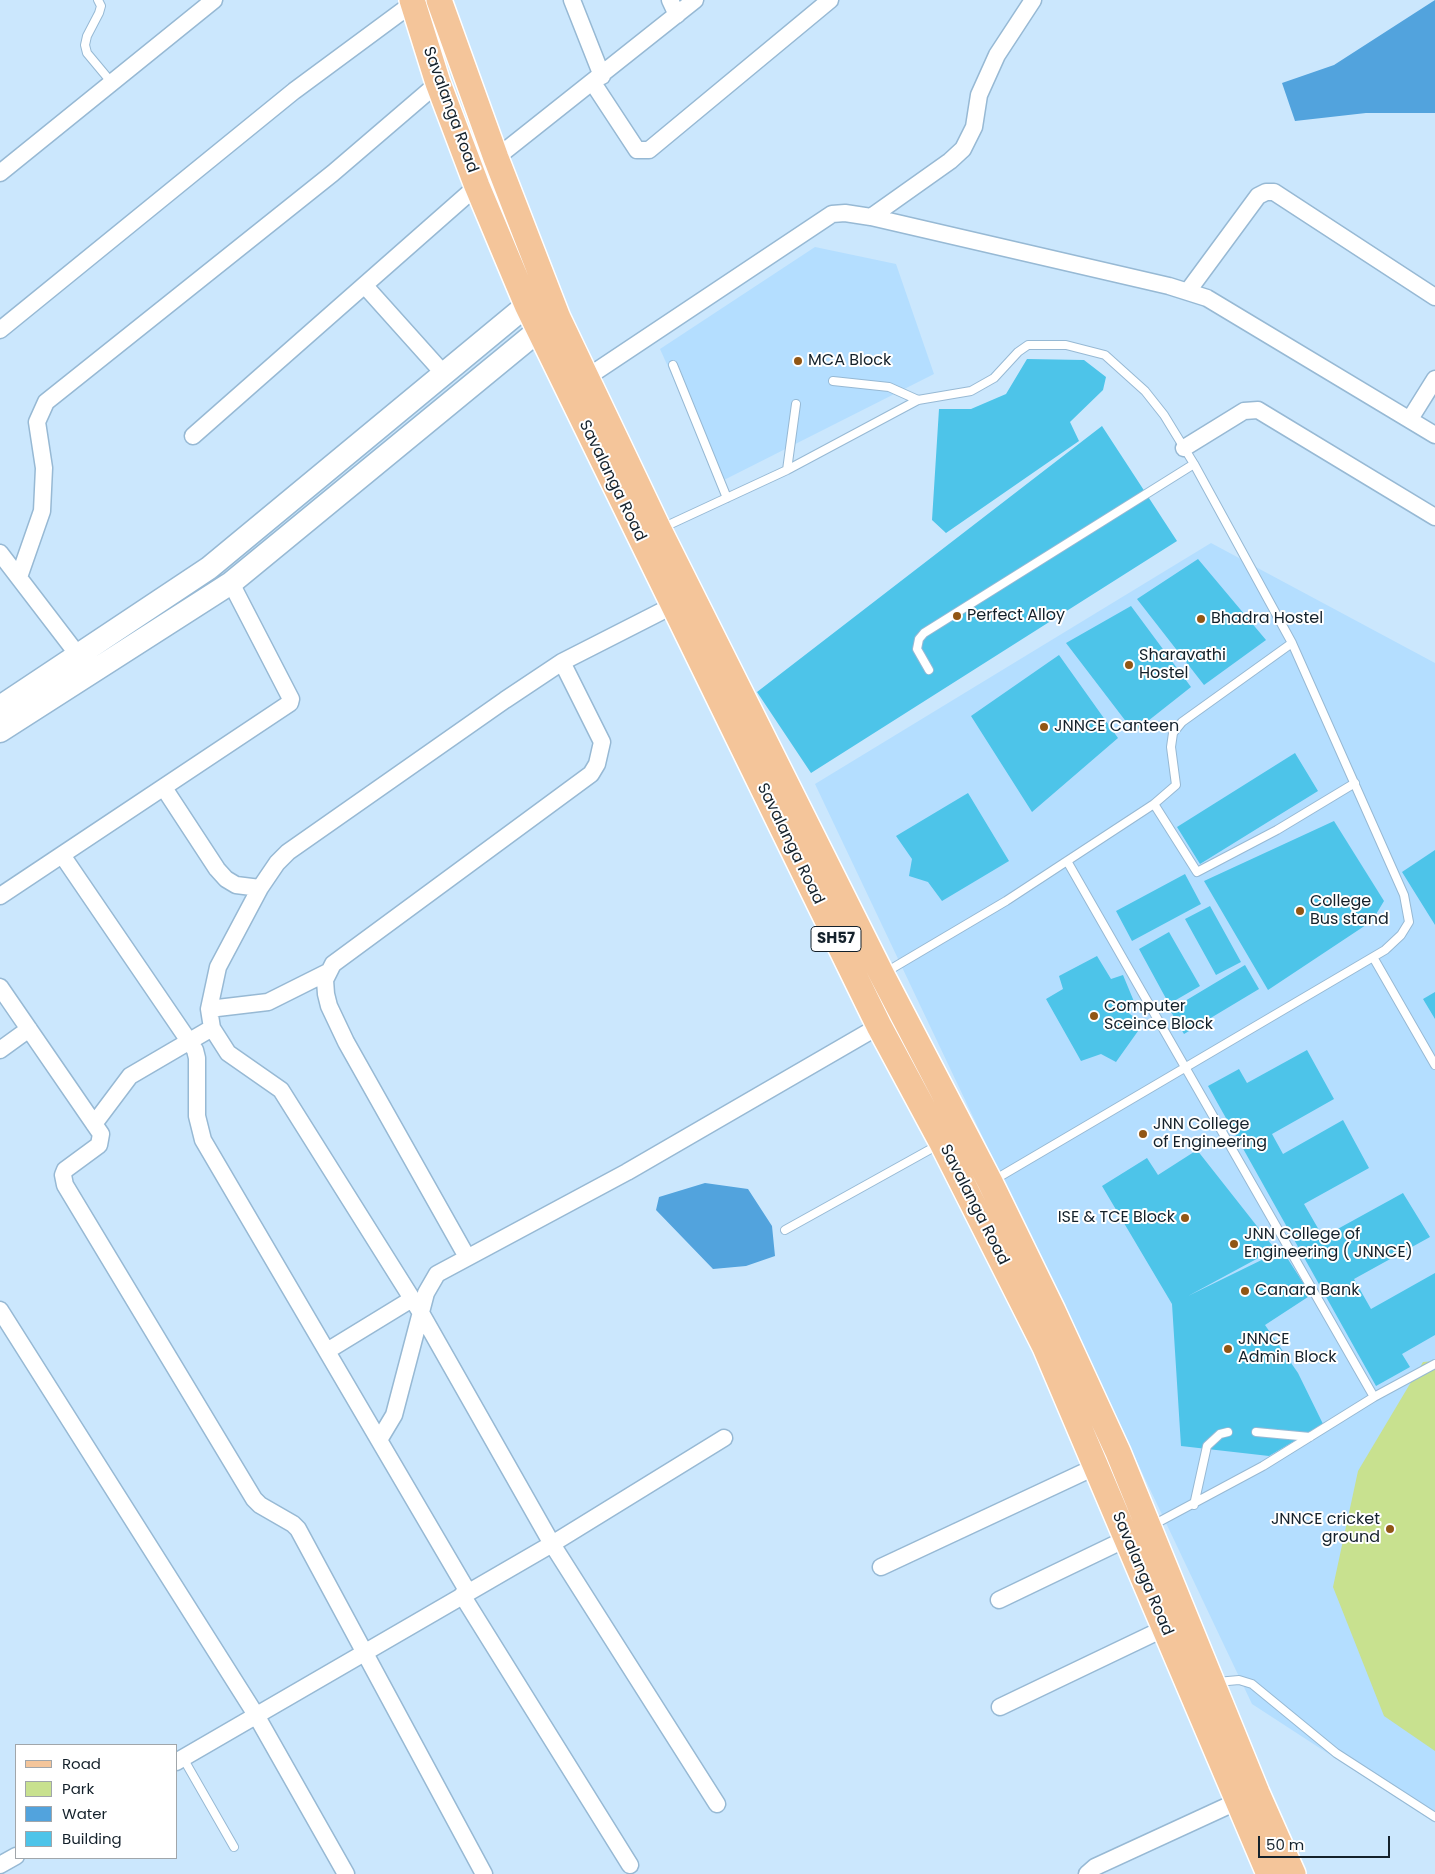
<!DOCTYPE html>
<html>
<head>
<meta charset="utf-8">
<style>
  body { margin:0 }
  #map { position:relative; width:1435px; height:1874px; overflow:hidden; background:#cbe7fd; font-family:Poppins,sans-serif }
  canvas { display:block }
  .legend { position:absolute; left:15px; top:1744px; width:162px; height:115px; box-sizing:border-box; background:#fff; border:1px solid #a1a6aa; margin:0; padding:6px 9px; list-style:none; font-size:15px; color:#14212b }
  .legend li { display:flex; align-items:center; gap:10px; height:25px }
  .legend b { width:25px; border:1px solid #a1a6aa }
  .scale { position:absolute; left:1258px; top:1836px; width:132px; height:22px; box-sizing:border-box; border:2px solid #14212b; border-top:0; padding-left:6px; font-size:15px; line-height:18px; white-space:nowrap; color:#14212b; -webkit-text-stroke:4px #fff; paint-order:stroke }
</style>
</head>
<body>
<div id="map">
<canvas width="1435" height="1874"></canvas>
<ul class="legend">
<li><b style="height:6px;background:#f4c59a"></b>Road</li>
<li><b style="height:14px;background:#c8e18f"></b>Park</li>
<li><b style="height:14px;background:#52a3dd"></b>Water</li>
<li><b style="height:14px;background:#4dc4e9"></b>Building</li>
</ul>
<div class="scale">50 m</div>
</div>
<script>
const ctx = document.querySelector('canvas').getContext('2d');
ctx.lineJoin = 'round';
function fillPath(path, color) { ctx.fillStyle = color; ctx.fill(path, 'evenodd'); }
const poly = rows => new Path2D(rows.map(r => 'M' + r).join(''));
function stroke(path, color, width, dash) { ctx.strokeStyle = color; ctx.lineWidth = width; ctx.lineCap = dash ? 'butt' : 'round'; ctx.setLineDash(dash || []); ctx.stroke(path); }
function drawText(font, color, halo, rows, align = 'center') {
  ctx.font = font + ' Poppins,sans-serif'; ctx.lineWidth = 4; ctx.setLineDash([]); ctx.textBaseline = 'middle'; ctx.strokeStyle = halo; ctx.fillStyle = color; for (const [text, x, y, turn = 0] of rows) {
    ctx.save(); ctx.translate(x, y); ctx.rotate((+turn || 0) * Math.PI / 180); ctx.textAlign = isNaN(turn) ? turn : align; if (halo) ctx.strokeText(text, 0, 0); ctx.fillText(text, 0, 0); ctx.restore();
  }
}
fillPath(poly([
  [815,247,896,264,934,374,720,482,660,349],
  [1211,543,1435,663,1435,1823,1252,1704,815,784]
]), '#b4deff');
fillPath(poly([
  [1435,1361,1435,1751,1384,1716,1333,1587,1358,1471,1423,1362]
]), '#c8e18f');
fillPath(poly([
  [1435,0,1435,113,1366,113,1295,121,1282,83,1334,65],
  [705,1183,748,1189,772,1226,775,1256,746,1266,713,1269,656,1210,659,1197]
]), '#52a3dd');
fillPath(poly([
  [1027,359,1084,360,1106,377,1103,390,1070,422,1079,441,946,533,932,520,939,409,971,409,1006,394],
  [1102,426,1177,541,811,773,757,692],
  [1198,559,1266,640,1204,685,1137,599],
  [1131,606,1191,687,1134,732,1066,643],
  [1059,655,1118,738,1032,812,971,716],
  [1295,753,1318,791,1200,864,1177,827],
  [968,793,1009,861,942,901,928,882,909,876,912,859,896,836],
  [1334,821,1384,901,1372,921,1268,990,1204,881],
  [1435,850,1435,925,1402,872],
  [1185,874,1201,904,1132,941,1116,911],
  [1210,906,1241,962,1216,975,1185,919],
  [1169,932,1200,986,1169,1004,1139,949],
  [1097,956,1111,979,1123,975,1135,1004,1122,1008,1143,1024,1116,1062,1101,1054,1081,1061,1046,999,1063,989,1059,976],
  [1245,965,1259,989,1184,1034,1170,1010],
  [1435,992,1435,1019,1423,999],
  [1307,1050,1334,1099,1272,1134,1283,1154,1343,1120,1369,1168,1304,1204,1323,1237,1403,1193,1430,1237,1354,1279,1371,1309,1435,1273,1435,1335,1402,1354,1410,1367,1376,1386,1208,1086,1239,1069,1247,1083],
  [1197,1150,1275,1249,1188,1296,1282,1250,1311,1295,1265,1325,1298,1373,1323,1424,1269,1456,1181,1446,1172,1304,1102,1186,1147,1158,1158,1175]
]), '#4dc4e9');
const lane = poly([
  [98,0,101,6,99,13,87,36,85,45,87,53,112,83],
  [673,365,727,498],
  [833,381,889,387,918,400],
  [787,470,796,404],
  [662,528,787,470,918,400,971,391,994,378,1018,352,1028,345,1066,345,1105,355,1145,391,1164,415,1194,464,1292,643],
  [929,670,917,649,919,639,924,633,1194,464],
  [1154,804,1197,872,1277,830,1355,783],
  [1067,861,1374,1397,1263,1466,1153,1525],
  [1373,957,1435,1065],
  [886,972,1006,901,1154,804,1176,785,1171,747,1173,733,1182,722,1292,643,1404,895,1409,922,1401,935,1385,950,994,1180],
  [785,1230,938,1145],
  [1374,1397,1435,1364],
  [1256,1432,1310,1437],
  [1194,1505,1207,1446,1220,1434,1228,1432],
  [1217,1682,1239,1680,1252,1684,1336,1753,1435,1817],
  [183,1758,234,1847]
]);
const street = poly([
  [572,0,602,76],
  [670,0,677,15],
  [593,83,637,150,649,150,830,0],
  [496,158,695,0],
  [0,173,214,0],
  [871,217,950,161,963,149,974,127,979,95,997,55,1033,0],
  [366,287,444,374],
  [1188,291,1258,196,1266,192,1274,192,1435,297],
  [0,330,294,91,413,3],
  [586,378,832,214,845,213,871,217,1169,286,1207,298,1435,435],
  [1410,419,1435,379],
  [193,436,477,186],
  [1184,448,1244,411,1258,410,1435,517],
  [0,553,78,655],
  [19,577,42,511,44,468,37,422,46,402,333,173,438,83],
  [674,605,562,662,505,700,288,852,277,863,260,888,218,967,209,1009,212,1028,228,1053,281,1090,421,1313,552,1544,717,1804],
  [164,788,217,869,226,879,236,885,260,888],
  [62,855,195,1050,197,1058,197,1116,203,1140,468,1592],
  [0,896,290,703,291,699,231,583],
  [0,987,101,1134,99,1145,65,1170,63,1175,65,1185,254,1499,260,1505,293,1524,298,1529,484,1874],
  [209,1009,268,1002,328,972],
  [0,1050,29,1029],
  [94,1124,130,1076,212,1028],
  [467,1257,346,1042,329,1006,326,994,325,980,333,964,591,774,597,764,602,742,562,662],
  [0,1310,256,1715,346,1874],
  [327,1351,412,1299],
  [379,1440,394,1415,426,1293,437,1274,627,1172,879,1026],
  [881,1567,1097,1466],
  [462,1595,630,1865],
  [999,1600,1128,1538],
  [1000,1707,1165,1628],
  [176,1762,552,1544,724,1438],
  [0,1865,16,1856],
  [1087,1874,1095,1867,1247,1797]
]);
const secondary = poly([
  [0,707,209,568,527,305,542,295],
  [0,731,231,583,539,330,555,320]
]);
const primary = poly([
  [412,0,438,83,477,186,527,305,879,1026,942,1143,1045,1347,1269,1874],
  [439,0,496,158,558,318,659,530,882,975,990,1182,1053,1311,1118,1452,1257,1793,1293,1874]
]);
stroke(lane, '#97b9d4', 10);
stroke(street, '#97b9d4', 19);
stroke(secondary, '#97b9d4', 25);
stroke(primary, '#fff', 28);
stroke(lane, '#fff', 8);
stroke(street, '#fff', 16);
stroke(secondary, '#fff', 22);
stroke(primary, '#f4c59a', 25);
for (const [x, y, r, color] of [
  [798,361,5,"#915615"],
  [957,616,5,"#915615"],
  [1201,619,5,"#915615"],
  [1129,665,5,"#915615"],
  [1044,727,5,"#915615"],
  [1300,911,5,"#915615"],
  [1094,1016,5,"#915615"],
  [1143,1134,5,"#915615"],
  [1185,1218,5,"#915615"],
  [1234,1244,5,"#915615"],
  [1245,1291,5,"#915615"],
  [1228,1349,5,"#915615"],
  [1390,1529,5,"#915615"]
]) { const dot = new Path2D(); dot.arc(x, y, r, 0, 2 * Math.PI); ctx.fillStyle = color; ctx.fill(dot); stroke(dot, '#fff', 2); }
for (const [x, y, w] of [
  [836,939,50]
]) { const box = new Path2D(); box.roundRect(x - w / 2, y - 12.5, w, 25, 4); ctx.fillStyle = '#fff'; ctx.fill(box); stroke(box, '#14212b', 1); }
drawText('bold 15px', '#14212b', null, [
  ["SH57",836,939]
]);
drawText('16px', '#14212b', '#fff', [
  ["Savalanga Road",450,110,70],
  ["Savalanga Road",612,481,64],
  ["Savalanga Road",790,844,64],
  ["Savalanga Road",974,1205,63],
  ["Savalanga Road",1142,1574,67]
]);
drawText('16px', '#14212b', '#fff', [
  ["MCA Block",808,361],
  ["Perfect Alloy",967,616],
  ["Bhadra Hostel",1211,619],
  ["Sharavathi",1139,656],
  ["Hostel",1139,674],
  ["JNNCE Canteen",1054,727],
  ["College",1310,902],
  ["Bus stand",1310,920],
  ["Computer",1104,1007],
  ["Sceince Block",1104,1025],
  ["JNN College",1153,1125],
  ["of Engineering",1153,1143],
  ["ISE & TCE Block",1175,1218,"right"],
  ["JNN College of",1244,1235],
  ["Engineering ( JNNCE)",1244,1253],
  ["Canara Bank",1255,1291],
  ["JNNCE",1238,1340],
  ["Admin Block",1238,1358],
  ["JNNCE cricket",1380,1520,"right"],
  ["ground",1380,1538,"right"]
], 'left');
</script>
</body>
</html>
